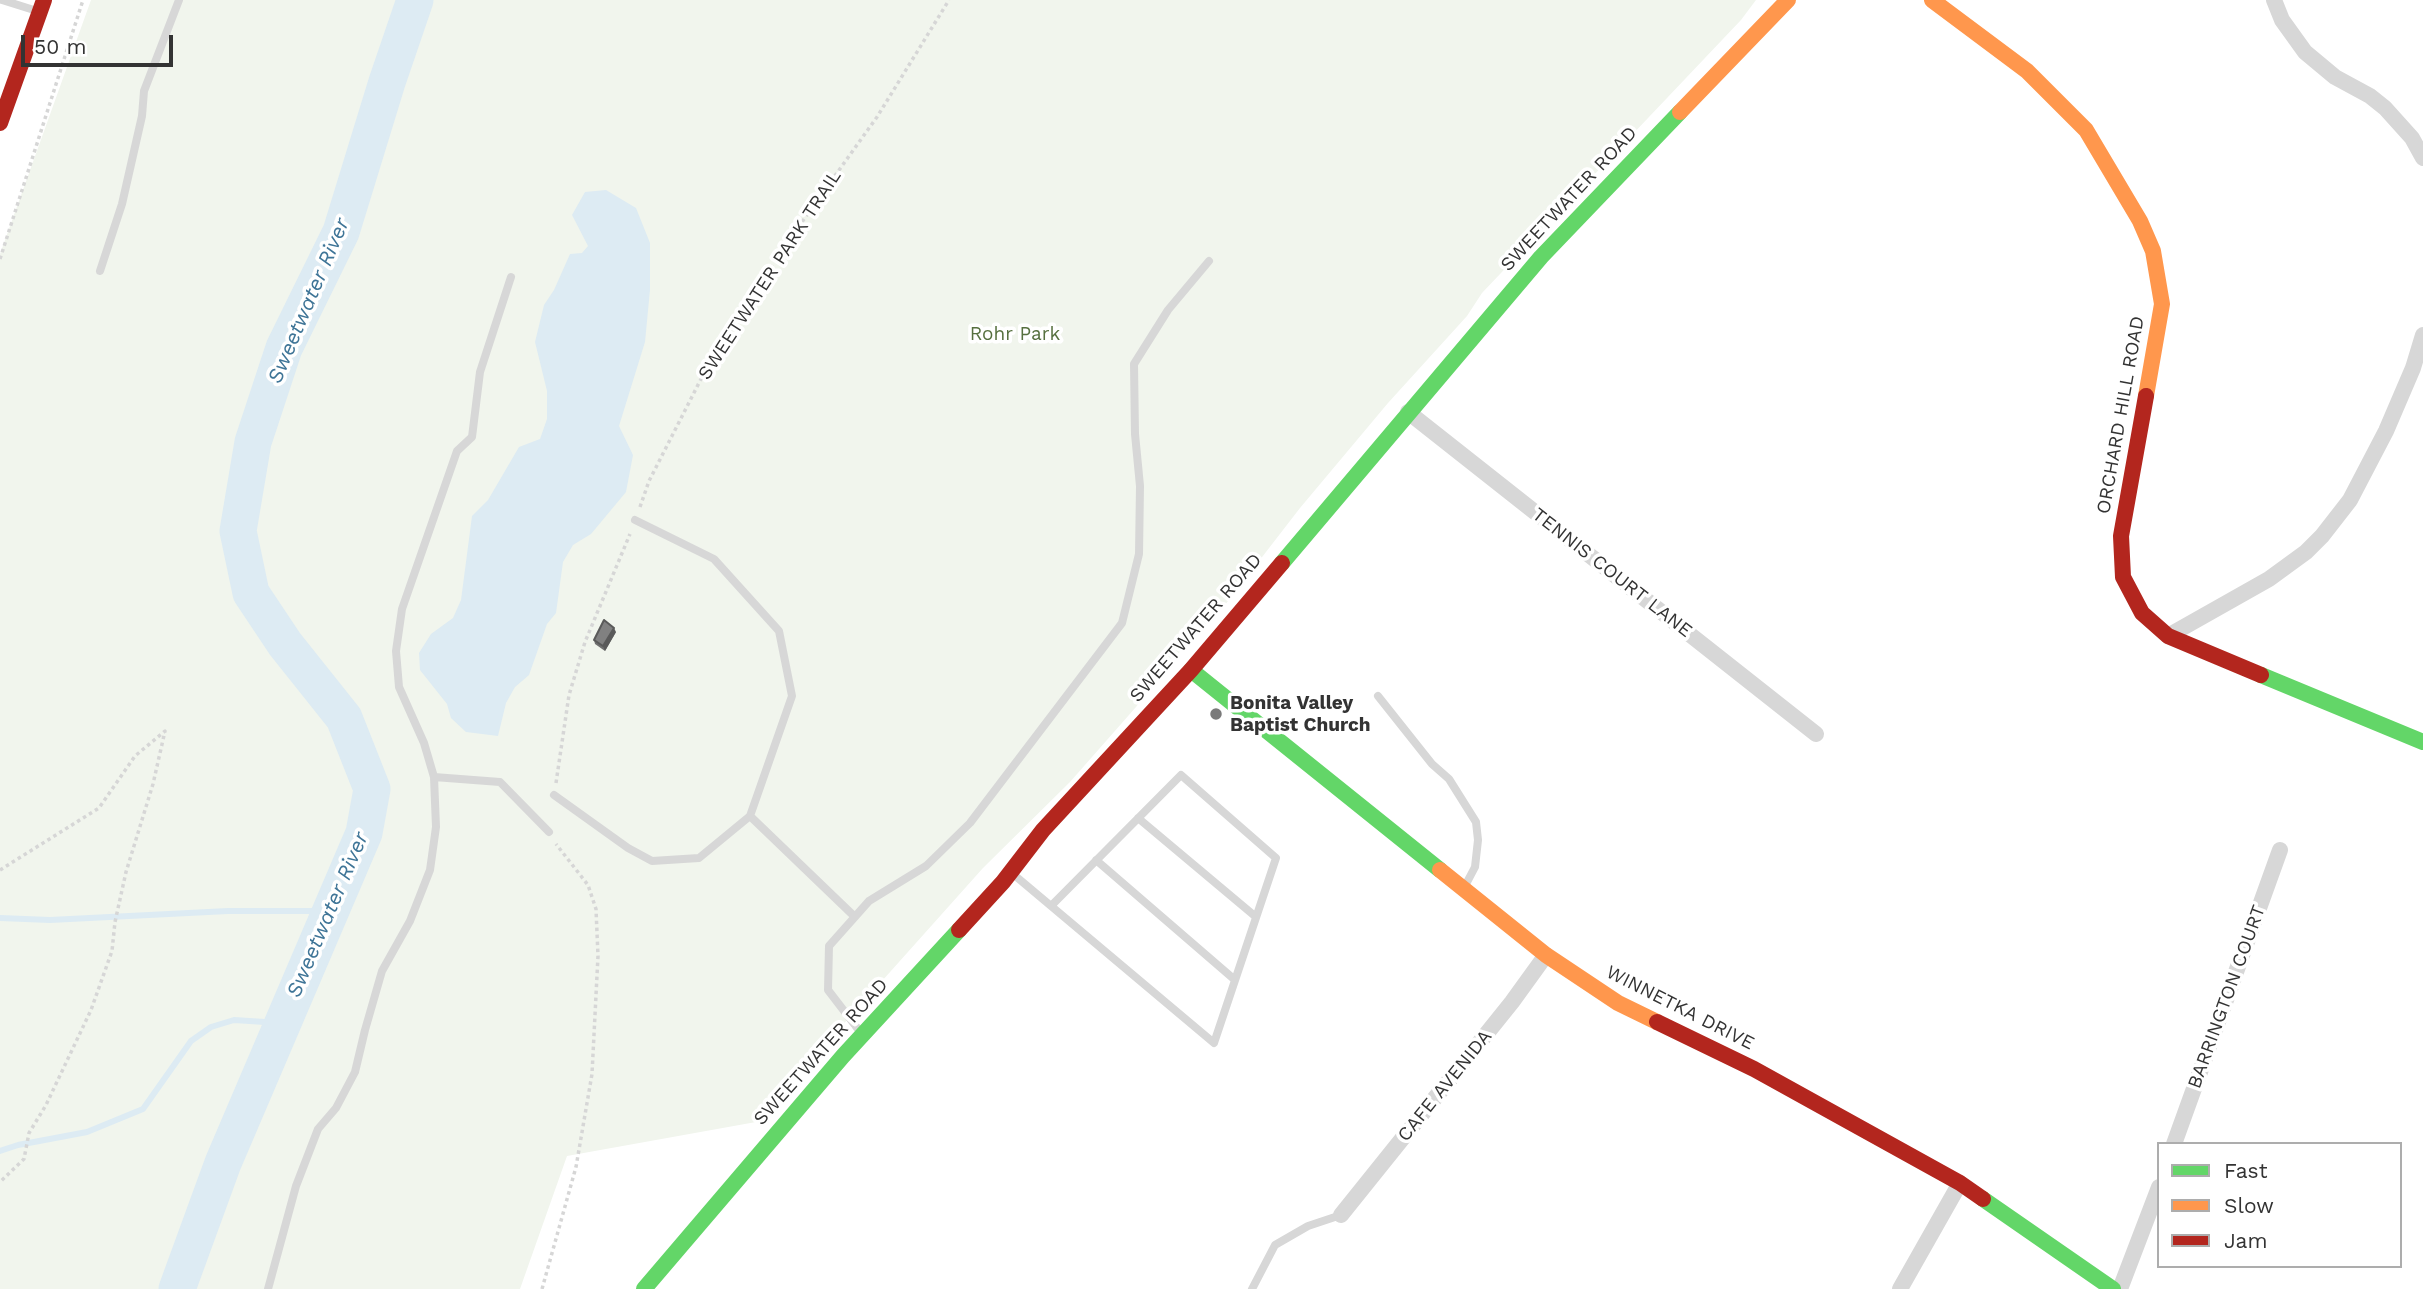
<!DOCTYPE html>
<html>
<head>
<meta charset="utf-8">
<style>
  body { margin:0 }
  #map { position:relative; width:2423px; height:1289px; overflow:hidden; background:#fff; font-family:"Work Sans",sans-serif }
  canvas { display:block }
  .legend { position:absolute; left:2157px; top:1142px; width:245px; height:126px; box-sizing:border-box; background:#fff; border:2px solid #adadad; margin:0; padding:9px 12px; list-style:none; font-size:21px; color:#333 }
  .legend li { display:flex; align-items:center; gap:14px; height:35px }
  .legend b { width:35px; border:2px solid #adadad }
  .scale { position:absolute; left:21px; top:35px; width:152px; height:32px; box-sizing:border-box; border:4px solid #333; border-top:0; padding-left:9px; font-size:21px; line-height:24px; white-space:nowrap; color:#333; -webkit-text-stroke:5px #fff; paint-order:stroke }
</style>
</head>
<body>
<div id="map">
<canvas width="2423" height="1289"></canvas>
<ul class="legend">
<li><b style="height:9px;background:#63d668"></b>Fast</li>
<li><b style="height:9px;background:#ff974d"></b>Slow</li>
<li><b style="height:9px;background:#b3261e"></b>Jam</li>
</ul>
<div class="scale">50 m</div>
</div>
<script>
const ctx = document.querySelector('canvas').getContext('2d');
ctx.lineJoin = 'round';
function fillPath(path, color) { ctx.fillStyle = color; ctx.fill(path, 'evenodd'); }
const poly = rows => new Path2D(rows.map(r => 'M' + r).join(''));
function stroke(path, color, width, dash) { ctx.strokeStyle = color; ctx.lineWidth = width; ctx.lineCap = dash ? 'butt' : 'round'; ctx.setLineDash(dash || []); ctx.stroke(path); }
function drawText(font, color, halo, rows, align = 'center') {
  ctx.font = font + ' "Work Sans",sans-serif'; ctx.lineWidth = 7; ctx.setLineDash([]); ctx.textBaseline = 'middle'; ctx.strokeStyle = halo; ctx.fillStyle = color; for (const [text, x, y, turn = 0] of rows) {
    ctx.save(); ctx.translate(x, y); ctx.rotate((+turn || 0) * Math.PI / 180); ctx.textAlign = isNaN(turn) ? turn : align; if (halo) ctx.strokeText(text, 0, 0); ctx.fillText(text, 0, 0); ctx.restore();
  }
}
fillPath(poly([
  [91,0,1756,0,1741,20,1482,293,1467,316,1388,403,1300,508,1225,605,1173,659,1136,707,1070,782,983,868,756,1122,567,1156,520,1289,0,1289,0,254]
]), '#f1f5ed');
fillPath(poly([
  [606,190,636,208,650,243,650,290,645,342,619,426,633,455,626,492,591,534,573,545,563,562,556,613,547,624,529,675,515,687,506,703,498,736,466,732,451,718,447,704,420,670,419,653,431,634,453,618,461,600,472,516,488,500,519,447,540,439,547,419,547,391,535,342,544,305,554,290,570,254,582,253,588,246,572,215,585,192]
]), '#ddebf3');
stroke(poly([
  [0,918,50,920,228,911,330,911],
  [0,1151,18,1145,87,1132,143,1109,191,1041,211,1027,234,1020,265,1022,280,1029]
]), '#ddebf3', 6);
stroke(poly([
  [177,1289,223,1163,364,833,372,789,344,718,285,644,251,593,238,531,253,442,284,348,341,232,387,82,415,0]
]), '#ddebf3', 37);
stroke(poly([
  [0,259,83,0],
  [640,507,649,481,701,379,779,254,877,117,949,0],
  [556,783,569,695,585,642,630,534],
  [0,870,99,808,135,756,165,731,153,784,126,872,115,922,112,951,91,1010,46,1105,29,1133,24,1159,0,1182],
  [542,1289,576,1167,592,1074,598,956,596,909,588,885,556,844]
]), '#d6d6d6', 3.5, [3.5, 3.5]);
stroke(poly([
  [2,0,37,11],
  [100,271,122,204,142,116,144,91,179,0],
  [635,520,714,559,779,631,792,696,750,816,855,917],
  [1378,696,1432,764,1449,779,1476,822,1478,840,1475,867,1465,886],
  [434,777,500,782,549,832],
  [554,795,628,848,652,861,699,858,750,816],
  [1138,818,1256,917],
  [1096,860,1235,980],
  [1013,874,1214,1043,1276,858,1181,775,1051,906],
  [861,1033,828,990,829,946,869,901,926,866,970,823,1122,623,1139,554,1140,486,1135,434,1134,364,1168,310,1209,261],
  [268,1289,296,1186,318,1129,336,1108,355,1072,365,1030,382,971,410,921,430,870,436,827,434,777,424,743,399,687,396,651,402,609,457,451,472,437,480,372,511,277],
  [1252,1289,1275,1245,1308,1226,1341,1215]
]), '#d7d7d7', 8);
stroke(poly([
  [2274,0,2282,20,2305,52,2335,77,2370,96,2385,108,2412,138,2423,158],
  [1408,412,1816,734],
  [2168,636,2269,579,2306,552,2322,536,2350,500,2386,431,2413,368,2423,335],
  [2174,1144,2280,850],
  [1341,1215,1512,1002,1546,955],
  [1900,1289,1960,1183],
  [2120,1289,2159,1187]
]), '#d7d7d7', 16);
stroke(poly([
  [1282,563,1541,257,1680,112],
  [1191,670,1440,870],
  [2261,675,2423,742],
  [1983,1199,2113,1289],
  [644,1289,843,1056,959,930]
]), '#63d668', 16);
stroke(poly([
  [1932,0,2027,71,2086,130,2140,221,2153,251,2162,304,2146,396],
  [1680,112,1788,0],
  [1440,870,1546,955,1618,1003,1657,1022]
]), '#ff974d', 16);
stroke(poly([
  [0,123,44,0],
  [2146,396,2121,536,2123,577,2142,613,2168,636,2261,675],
  [959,930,1003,882,1043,830,1191,670,1282,563],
  [1657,1022,1754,1069,1960,1183,1983,1199]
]), '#b3261e', 16);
fillPath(poly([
  [616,632,605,651,595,644,594,640]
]), '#6f6f6f');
fillPath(poly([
  [614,628,616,632,605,651,603,646]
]), '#5a5a5a');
const building = poly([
  [604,620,614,628,603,646,594,640,604,620]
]);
fillPath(building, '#818181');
stroke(building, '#5a5a5a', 2);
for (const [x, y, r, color] of [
  [1216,714,7,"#7a7a7a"]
]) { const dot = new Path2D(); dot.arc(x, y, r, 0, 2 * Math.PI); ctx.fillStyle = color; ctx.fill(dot); stroke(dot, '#fff', 2.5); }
drawText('19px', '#333', '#fff', [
  ["SWEETWATER ROAD",1569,199,-47],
  ["SWEETWATER PARK TRAIL",770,275,-57],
  ["ORCHARD HILL ROAD",2121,415,-80],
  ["TENNIS COURT LANE",1612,573,38],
  ["SWEETWATER ROAD",1196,628,-49],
  ["BARRINGTON COURT",2227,997,-70],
  ["WINNETKA DRIVE",1680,1008,27],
  ["SWEETWATER ROAD",821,1052,-48],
  ["CAFE AVENIDA",1445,1086,-51]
]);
drawText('19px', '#56703f', '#fff', [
  ["Rohr Park",1015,334]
]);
drawText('bold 19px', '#333', '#fff', [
  ["Bonita Valley",1230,703],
  ["Baptist Church",1230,725]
], 'left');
drawText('italic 21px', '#3f7597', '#fff', [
  ["Sweetwater River",309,301,-67],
  ["Sweetwater River",328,915,-67]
]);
</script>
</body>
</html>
